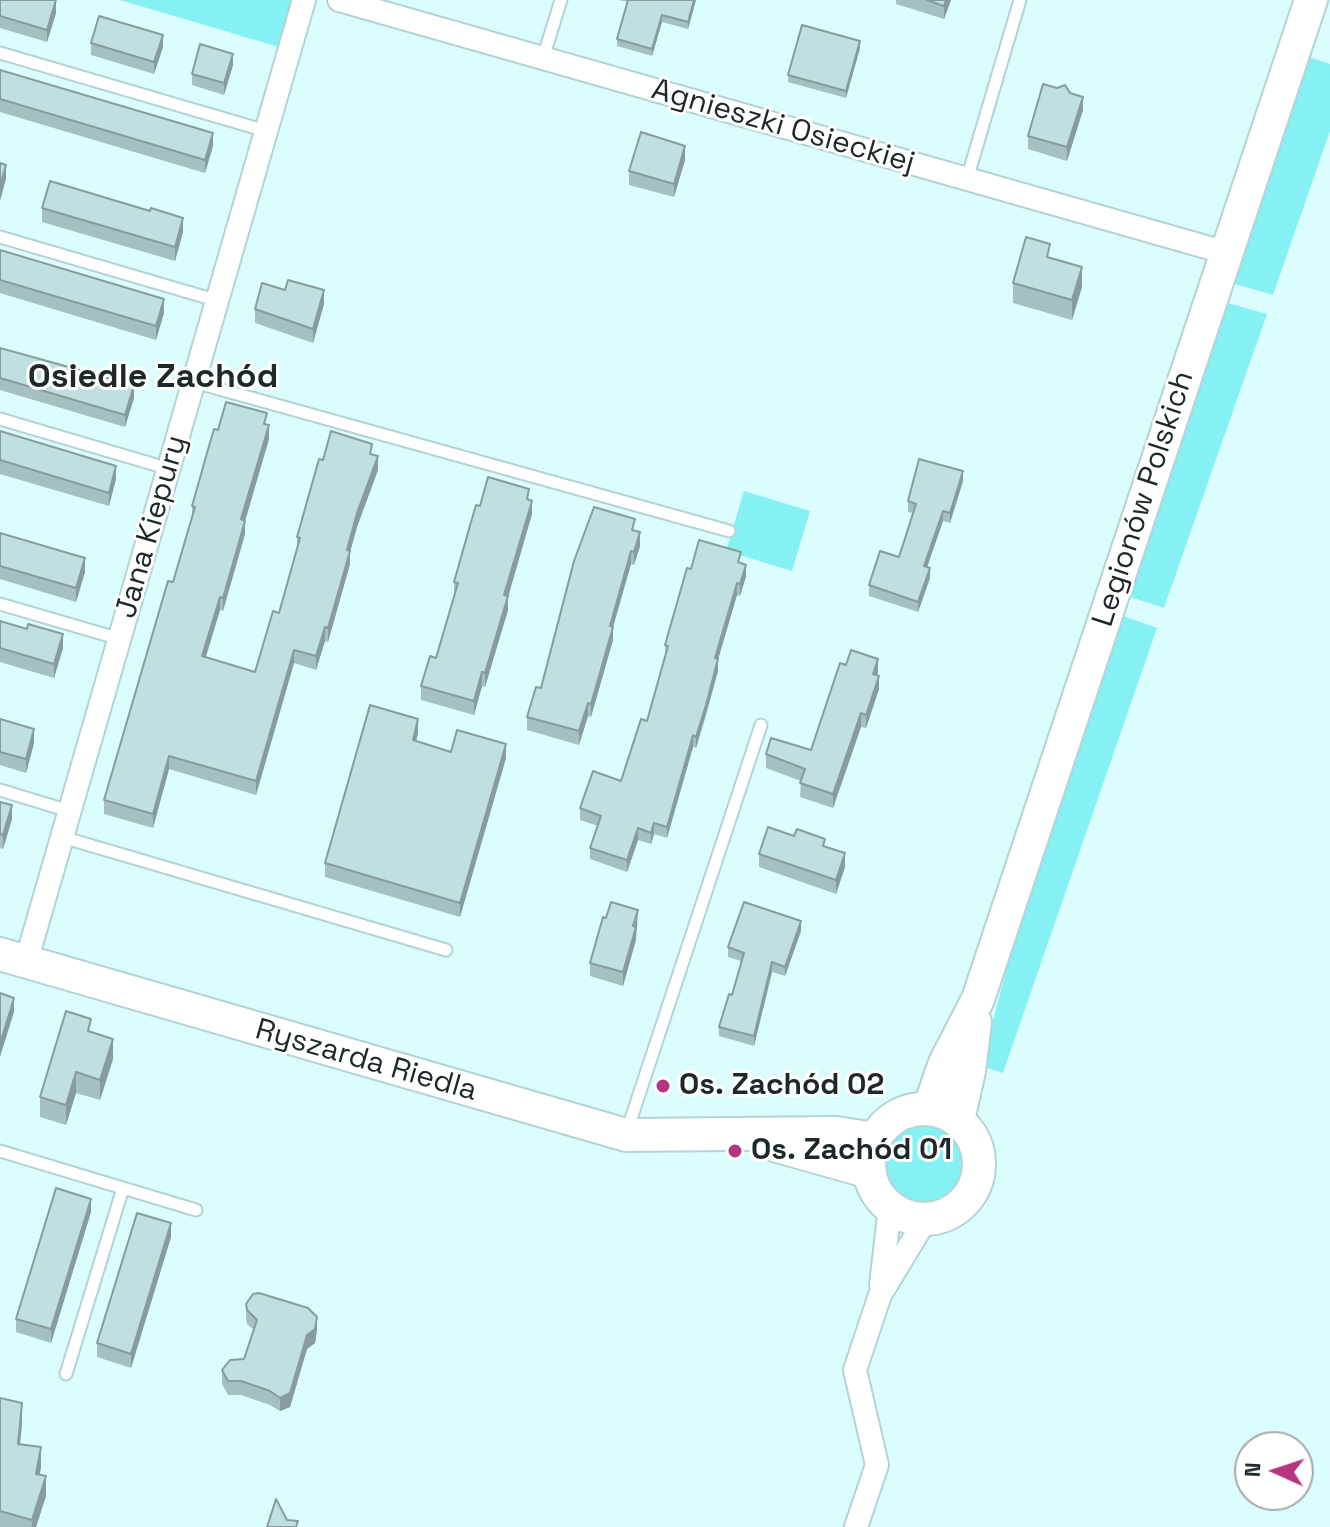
<!DOCTYPE html>
<html>
<head>
<meta charset="utf-8">
<style>
  body { margin:0 }
  #map { position:relative; width:1330px; height:1527px; overflow:hidden; background:#dcfdfe; font-family:"Space Grotesk",sans-serif }
  canvas { display:block }
  .north { position:absolute; left:1234px; top:1431px; width:80px; height:80px; box-sizing:border-box; background:#fff; border:2px solid #a4a9a9; border-radius:50%; rotate:273deg; font-size:22px; font-weight:700; line-height:32px; text-align:center; color:#1c2829 }
  .north::after { content:''; display:block; margin:auto; width:28px; height:36px; background:#b53580; clip-path:polygon(50% 0,100% 100%,50% 72%,0 100%) }
</style>
</head>
<body>
<div id="map">
<canvas width="1330" height="1527"></canvas>
<div class="north">N</div>
</div>
<script>
const ctx = document.querySelector('canvas').getContext('2d');
ctx.lineJoin = 'round';
function fillPath(path, color) { ctx.fillStyle = color; ctx.fill(path, 'evenodd'); }
const poly = rows => new Path2D(rows.map(r => 'M' + r).join(''));
function stroke(path, color, width, dash) { ctx.strokeStyle = color; ctx.lineWidth = width; ctx.lineCap = dash ? 'butt' : 'round'; ctx.setLineDash(dash || []); ctx.stroke(path); }
function drawText(font, color, halo, rows, align = 'center') {
  ctx.font = font + ' "Space Grotesk",sans-serif'; ctx.lineWidth = 6; ctx.setLineDash([]); ctx.textBaseline = 'middle'; ctx.strokeStyle = halo; ctx.fillStyle = color; for (const [text, x, y, turn = 0] of rows) {
    ctx.save(); ctx.translate(x, y); ctx.rotate((+turn || 0) * Math.PI / 180); ctx.textAlign = isNaN(turn) ? turn : align; if (halo) ctx.strokeText(text, 0, 0); ctx.fillText(text, 0, 0); ctx.restore();
  }
}
fillPath(poly([
  [120,0,292,0,279,47],
  [1309,57,1330,64,1330,131,1273,295,1235,284],
  [1228,303,1267,314,1164,608,1127,596],
  [744,491,810,511,792,571,726,551],
  [1121,615,1157,628,1003,1073,981,1066,1008,964],
  '884 1164a39 39 0 1 1 78 0a39 39 0 1 1-78 0Z'
]), '#85f1f5');
const lane = poly([
  [0,53,256,128],
  [543,58,561,0],
  [967,179,1020,0],
  [0,237,205,297],
  [194,382,729,531],
  [0,419,156,465],
  [0,604,120,639],
  [0,790,69,811],
  [62,837,446,950],
  [627,1131,761,725],
  [0,1151,196,1210],
  [66,1374,123,1188]
]);
const street = poly([
  [339,0,1227,253],
  [26,962,304,0],
  [881,1285,890,1207],
  [856,1527,877,1465,855,1370,880,1295,926,1219]
]);
const secondary = poly([
  [0,954,626,1135,836,1133,875,1139],
  [929,1109,945,1063,978,999,1311,0],
  '869 1164a55 55 0 1 1 110 0a55 55 0 1 1-110 0Z',
  [958,1120,969,1071,975,1022],
  [767,1143,870,1172]
]);
stroke(lane, '#b3d3d4', 15);
stroke(street, '#b3d3d4', 26);
stroke(secondary, '#b3d3d4', 36);
stroke(lane, '#fff', 11);
stroke(street, '#fff', 22);
stroke(secondary, '#fff', 32);
fillPath(poly([
  [0,0,56,13,47,42,0,28],
  [619,0,696,0,688,29,662,22,652,56,617,46,617,39,628,2],
  [896,0,951,0,944,19,896,4],
  [91,43,163,47,154,74,91,55],
  [860,48,846,98,788,82,788,75],
  [233,65,224,95,192,85,192,74],
  [0,70,213,146,205,173,0,112],
  [1083,110,1067,161,1028,149,1028,136],
  [685,160,674,197,629,185,629,171],
  [42,208,183,232,175,261,42,222],
  [0,250,164,313,156,340,0,293],
  [1050,258,1082,287,1072,320,1013,303,1013,283],
  [285,290,324,304,313,343,255,323,255,309],
  [0,348,134,398,125,427,0,390],
  [267,424,269,439,245,521,245,534,223,611,220,610,205,658,255,672,279,613,297,550,297,537,323,460,372,455,378,470,357,527,350,552,350,564,328,642,325,641,316,670,294,663,256,795,169,769,153,828,104,814,104,800,173,582,192,519,192,506,218,430],
  [0,431,116,479,109,506,0,474],
  [963,481,950,523,943,521,927,567,930,578,918,612,869,596,869,585,899,557,913,513,908,512,908,501],
  [529,500,532,514,508,597,508,610,485,687,482,686,474,715,421,700,421,686,436,658,454,595,454,582,480,506],
  [635,530,640,546,634,565,631,564,613,627,613,640,591,717,588,716,579,745,527,730,527,717,541,688],
  [0,533,85,572,76,602,0,579],
  [741,563,746,576,740,596,737,595,718,659,718,671,706,716,696,748,693,747,667,838,654,834,651,844,638,840,627,872,590,859,590,848,598,826,580,820,580,808,621,781,647,721,665,657,665,645,691,569],
  [0,621,63,648,54,678,0,662],
  [878,673,879,689,866,728,861,727,833,808,800,797,801,781,766,768,766,754,811,750],
  [0,719,34,743,26,773,0,765],
  [418,733,416,741,451,752,506,758,460,917,325,877,325,863],
  [0,802,12,819,3,849,0,848],
  [825,847,845,867,836,894,759,867,759,854],
  [638,923,636,929,636,940,623,986,590,976,590,963],
  [801,931,785,976,772,972,754,1046,719,1036,719,1027,732,995,741,961,728,957,728,947],
  [91,1032,113,1059,100,1100,76,1093,66,1125,40,1117,40,1097],
  [91,1212,51,1343,16,1332,16,1319],
  [171,1237,131,1368,97,1357,97,1343],
  [246,1304,317,1330,315,1343,307,1349,290,1407,280,1411,270,1405,241,1395,228,1395,222,1384,222,1370,244,1359,254,1330,247,1324,246,1318],
  [0,1398,22,1423,20,1444,41,1467,39,1475,46,1496,36,1527,0,1527]
]), '#a4c0c1');
fillPath(poly([
  [56,0,56,13,47,42,47,30],
  [694,0,696,0,688,29,688,22],
  [946,0,951,0,944,19,944,6],
  [662,15,662,22,652,56,652,49],
  [163,35,163,47,154,74,154,62],
  [860,41,860,48,846,98,846,91],
  [233,54,233,65,224,95,224,83],
  [1083,97,1083,110,1067,161,1067,147],
  [213,133,213,146,205,173,205,160],
  [685,146,685,160,674,197,674,184],
  [6,165,6,179,0,201,0,187],
  [183,218,183,232,175,261,175,247],
  [1082,267,1082,287,1072,320,1072,300],
  [324,290,324,304,313,343,313,329],
  [164,299,164,313,156,340,156,326],
  [134,385,134,398,125,427,125,415],
  [269,425,269,439,245,521,245,534,223,611,223,598,241,519],
  [378,456,378,470,357,527,350,552,350,564,328,642,328,628,347,550,357,513],
  [116,466,116,479,109,506,109,493],
  [963,471,963,481,950,523,950,513],
  [532,501,532,514,508,597,508,610,485,687,485,673,504,595],
  [943,511,943,521,924,576,924,566],
  [640,532,640,546,634,565,634,552],
  [631,551,631,564,613,627,613,640,591,717,591,704,610,626],
  [85,558,85,572,76,602,76,588],
  [746,565,746,576,740,596,740,584],
  [930,568,930,578,918,612,918,602],
  [737,583,737,595,715,670,715,658],
  [220,597,220,610,202,670,202,656],
  [325,627,325,641,316,670,316,656],
  [63,634,63,648,54,678,54,664],
  [294,650,294,663,256,795,256,781],
  [718,659,718,671,696,748,696,737],
  [878,659,878,673,873,688,873,674],
  [482,672,482,686,474,715,474,701],
  [879,676,879,689,866,728,866,715],
  [588,703,588,716,579,745,579,731],
  [861,713,861,727,833,808,833,794],
  [418,719,418,733,413,754,413,740],
  [34,729,34,743,26,773,26,759],
  [693,735,693,747,667,838,667,827],
  [506,744,506,758,460,917,460,903],
  [169,756,169,769,153,828,153,814],
  [12,805,12,819,3,849,3,835],
  [654,823,654,834,651,844,651,833],
  [638,828,638,840,627,872,627,860],
  [845,853,845,867,836,894,836,880],
  [638,910,636,940,623,986,623,972],
  [801,921,801,931,785,976,785,967],
  [772,962,772,972,754,1046,754,1036],
  [14,998,14,1012,0,1057,0,1044],
  [113,1039,113,1059,100,1100,100,1080],
  [76,1072,76,1093,66,1125,66,1105],
  [91,1199,91,1212,51,1343,51,1329],
  [171,1223,171,1237,131,1368,131,1354],
  [317,1317,317,1330,315,1343,307,1349,290,1407,280,1411,280,1398,307,1335],
  [22,1403,22,1423,18,1464,18,1444],
  [41,1447,41,1467,36,1495,36,1474],
  [46,1476,46,1496,36,1527,32,1527,32,1520]
]), '#869c9d');
const building = poly([
  [0,0,56,0,47,30,0,16,0,0],
  [628,0,694,0,688,22,662,15,652,49,617,39,628,0],
  [927,0,946,0,944,6,927,0],
  [99,16,163,35,154,62,91,43,99,16],
  [802,25,860,41,846,91,788,75,802,25],
  [200,44,233,54,224,83,192,74,200,44],
  [0,70,213,133,205,160,0,99,0,70],
  [1043,84,1057,88,1065,85,1070,93,1083,97,1067,147,1028,136,1043,84],
  [641,132,685,146,674,184,629,171,641,132],
  [0,163,6,165,0,187,0,163],
  [50,181,150,211,151,208,183,218,175,247,42,208,50,181],
  [1026,237,1050,244,1047,257,1082,267,1072,300,1013,283,1026,237],
  [0,250,164,299,156,326,0,280,0,250],
  [288,280,324,290,313,329,255,309,262,283,285,290,288,280],
  [0,348,134,385,125,415,0,378,0,348],
  [226,402,267,413,264,424,269,425,241,519,245,521,223,598,220,597,202,656,255,672,273,611,279,613,300,538,297,537,319,459,323,460,331,431,372,444,370,454,378,456,357,513,347,550,350,551,328,628,325,627,316,656,294,650,256,781,169,756,153,814,104,800,168,581,173,582,195,507,192,506,207,453,214,429,218,430,226,402],
  [0,431,116,466,109,493,0,460,0,431],
  [919,459,963,471,950,513,943,511,924,566,930,568,918,602,869,585,880,551,899,557,916,504,908,501,919,459],
  [488,477,529,489,527,499,532,501,504,595,508,596,485,673,482,672,474,701,421,686,430,656,436,658,458,583,454,582,469,529,476,505,480,506,488,477],
  [594,507,635,519,632,530,640,532,634,552,631,551,610,626,613,627,591,704,588,703,579,731,527,717,536,687,541,688,574,561,594,507],
  [0,533,85,558,76,588,0,566,0,533],
  [699,540,741,552,738,562,746,565,740,584,737,583,715,658,718,659,706,705,696,737,693,735,667,827,654,823,651,833,638,828,627,860,590,848,601,816,580,808,593,771,621,781,641,719,647,721,668,646,665,645,687,568,691,569,699,540],
  [0,621,27,629,28,624,63,634,54,664,0,648,0,621],
  [851,650,878,659,873,674,879,676,866,715,861,713,833,794,800,783,805,769,766,754,771,738,811,750,840,663,846,665,851,650],
  [370,705,418,719,413,740,451,752,457,730,506,744,460,903,325,863,370,705],
  [0,719,34,729,26,759,0,752,0,719],
  [0,802,12,805,3,835,0,834,0,802],
  [768,827,794,836,797,829,825,839,823,846,845,853,836,880,759,854,768,827],
  [611,902,638,910,633,926,636,927,623,972,590,963,603,917,606,918,611,902],
  [744,902,801,921,785,967,772,962,754,1036,719,1027,729,994,732,995,744,953,728,947,744,902],
  [0,993,14,998,0,1044,0,993],
  [66,1011,91,1019,88,1031,113,1039,100,1080,76,1072,66,1105,40,1097,66,1011],
  [56,1188,91,1199,51,1329,16,1319,56,1188],
  [137,1213,171,1223,131,1354,97,1343,137,1213],
  [259,1293,308,1308,317,1317,315,1329,307,1335,290,1393,280,1398,270,1391,241,1381,228,1381,222,1370,230,1360,244,1359,257,1320,247,1310,246,1304,253,1294,259,1293],
  [0,1398,22,1403,18,1444,41,1447,36,1474,46,1476,32,1520,0,1511,0,1398],
  [276,1499,287,1520,298,1521,296,1527,267,1527,276,1499]
]);
fillPath(building, '#bfdfe0');
stroke(building, '#869c9d', 2);
for (const [x, y, r, color] of [
  [663,1086,8,"#b53580"],
  [735,1151,8,"#b53580"]
]) { const dot = new Path2D(); dot.arc(x, y, r, 0, 2 * Math.PI); ctx.fillStyle = color; ctx.fill(dot); stroke(dot, '#fff', 3); }
drawText('30px', '#1c2829', '#fff', [
  ["Agnieszki Osieckiej",783,127,16],
  ["Legionów Polskich",1144,499,-72],
  ["Jana Kiepury",152,527,-74],
  ["Ryszarda Riedla",366,1061,16]
]);
drawText('bold 30px', '#1c2829', '#fff', [
  ["Os. Zachód 02",679,1086],
  ["Os. Zachód 01",751,1151]
], 'left');
drawText('bold 34px', '#1c2829', '#fff', [
  ["Osiedle Zachód",153,378]
]);
</script>
</body>
</html>
